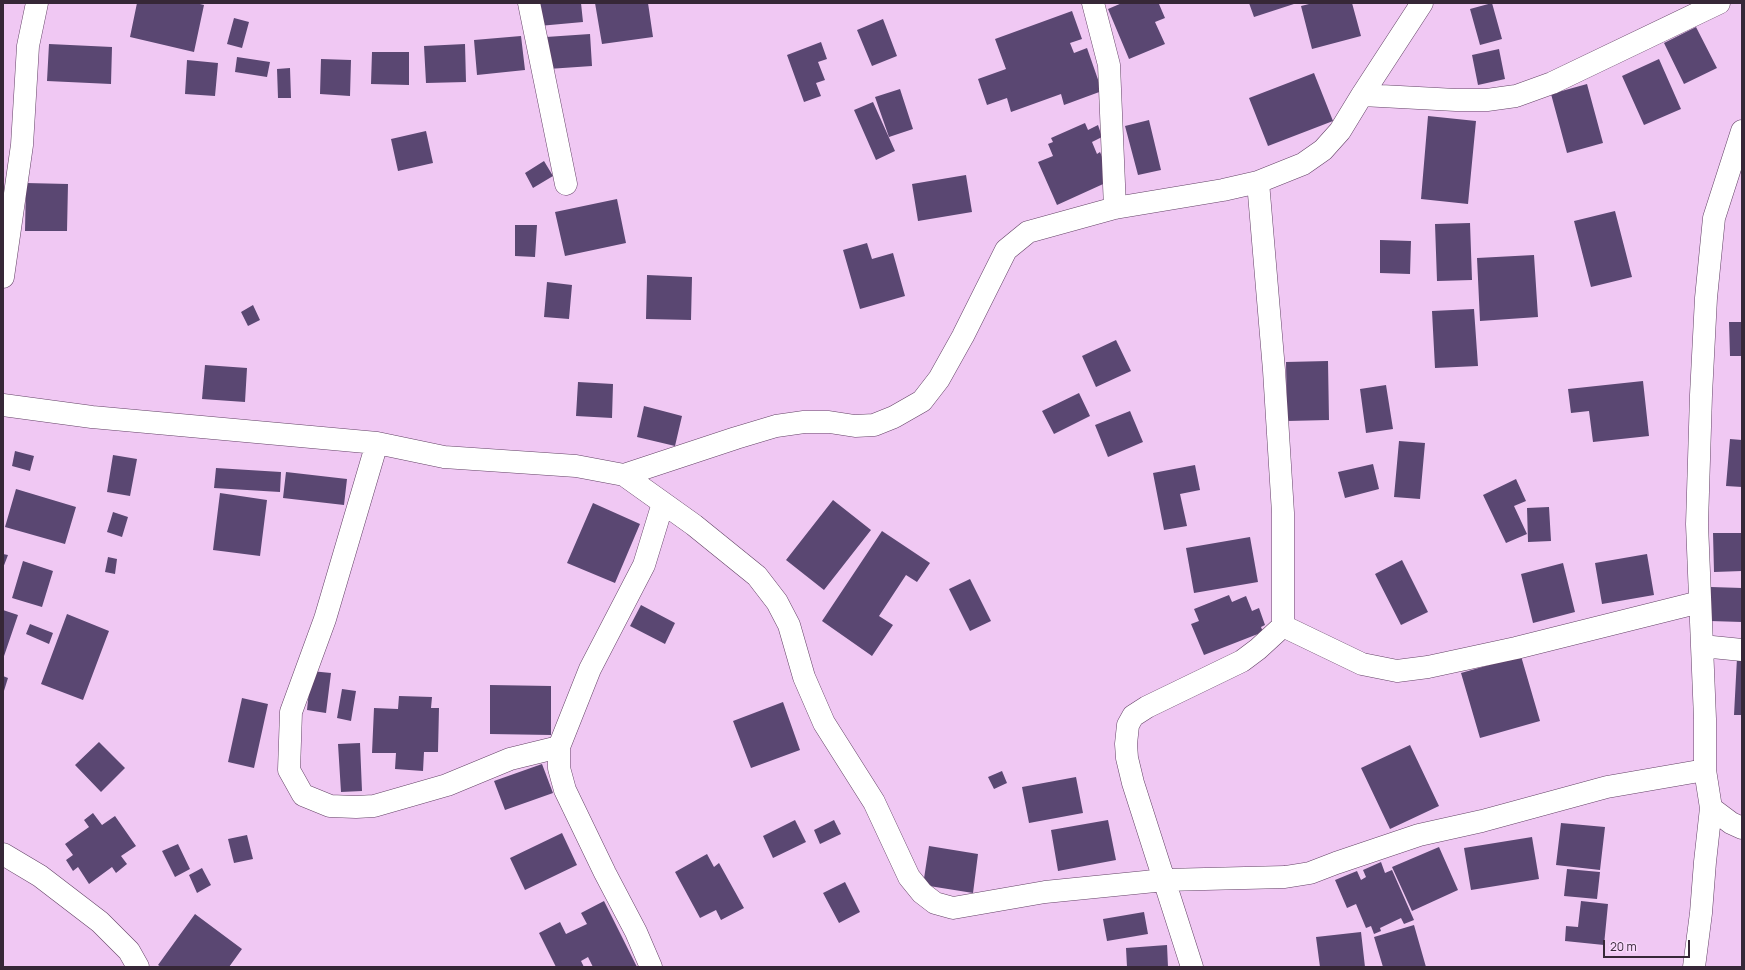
<!DOCTYPE html>
<html>
<head>
<meta charset="utf-8">
<style>
  body { margin:0 }
  #map { position:relative; width:1745px; height:970px; overflow:hidden; background:#f0c8f3; font-family:Manrope,sans-serif }
  canvas { display:block }
  .frame { position:absolute; inset:0; border:4px solid #362737; pointer-events:none }
  .scale { position:absolute; left:1603px; top:940px; width:87px; height:18px; box-sizing:border-box; border:2px solid #362737; border-top:0; padding-left:5px; font-size:12px; line-height:14px; white-space:nowrap; color:#362737; -webkit-text-stroke:3px #f8d8fb; paint-order:stroke }
</style>
</head>
<body>
<div id="map">
<canvas width="1745" height="970"></canvas>
<div class="frame"></div>
<div class="scale">20 m</div>
</div>
<script>
const ctx = document.querySelector('canvas').getContext('2d');
ctx.lineJoin = 'round';
function fillPath(path, color) { ctx.fillStyle = color; ctx.fill(path, 'evenodd'); }
const poly = rows => new Path2D(rows.map(r => 'M' + r).join(''));
function stroke(path, color, width, dash) { ctx.strokeStyle = color; ctx.lineWidth = width; ctx.lineCap = dash ? 'butt' : 'round'; ctx.setLineDash(dash || []); ctx.stroke(path); }
fillPath(poly([
  [137,3,196,3,204,5,194,52,130,37],
  [536,3,581,3,583,22,539,26],
  [595,3,648,3,653,37,602,44],
  [1122,3,1162,3,1159,4,1165,18,1155,22,1165,44,1129,59,1108,9],
  [1249,3,1297,3,1254,17],
  [1313,3,1352,3,1361,36,1312,49,1301,6],
  [1492,3,1502,39,1480,45,1470,9],
  [1072,11,1082,39,1070,43,1074,53,1087,48,1102,91,1064,105,1061,94,1011,112,1007,98,987,105,978,79,1006,69,995,39],
  [234,18,249,22,242,48,227,44],
  [883,19,897,56,872,66,857,30],
  [1696,27,1717,68,1684,84,1664,43],
  [590,34,592,66,548,69,546,37],
  [521,36,525,70,477,75,474,40],
  [821,42,827,59,818,62,825,80,816,83,821,96,804,102,787,55],
  [49,44,112,47,111,84,47,81],
  [465,44,466,82,426,83,424,46],
  [1499,49,1505,79,1478,85,1472,55],
  [372,52,409,52,409,85,371,84],
  [237,57,270,62,267,77,235,72],
  [321,59,351,60,350,96,320,94],
  [1659,59,1681,109,1644,125,1622,76],
  [187,60,218,63,215,96,185,94],
  [290,68,291,98,278,98,277,69],
  [1314,73,1333,121,1268,146,1249,98],
  [1587,84,1603,143,1567,153,1551,94],
  [900,89,913,129,889,137,875,97],
  [873,102,895,151,876,160,854,110],
  [1428,116,1476,121,1468,204,1421,199],
  [1149,120,1161,170,1138,175,1125,126],
  [1085,123,1088,130,1098,125,1102,137,1092,142,1097,154,1100,152,1112,180,1057,205,1038,162,1053,156,1048,144,1053,142,1051,138],
  [426,131,433,163,398,171,391,139],
  [544,161,553,176,533,188,525,173],
  [966,175,972,212,918,221,912,184],
  [26,183,68,184,67,231,25,231],
  [617,199,626,243,565,256,555,212],
  [1615,211,1632,277,1591,287,1574,221],
  [1470,223,1472,280,1437,281,1435,224],
  [515,225,537,225,535,257,515,256],
  [1380,240,1411,241,1410,274,1380,273],
  [867,243,872,259,893,253,905,296,860,309,843,250],
  [1534,255,1538,317,1480,321,1477,258],
  [647,275,692,277,691,320,646,319],
  [547,282,572,285,569,319,544,317],
  [253,305,260,320,248,326,241,312],
  [1474,309,1478,366,1435,368,1432,311],
  [1729,322,1742,322,1742,356,1730,356],
  [1116,340,1131,371,1096,387,1082,356],
  [1328,361,1329,420,1287,421,1286,362],
  [205,365,247,368,245,402,202,399],
  [1643,381,1649,436,1593,442,1589,411,1571,413,1568,389],
  [578,382,613,384,612,418,576,416],
  [1386,385,1393,429,1366,433,1360,389],
  [1079,393,1090,416,1054,434,1042,411],
  [644,406,682,416,675,446,637,437],
  [1130,411,1143,442,1108,457,1095,425],
  [1730,439,1742,440,1742,487,1726,486],
  [1399,441,1425,443,1420,499,1394,497],
  [15,451,34,456,30,471,12,466],
  [113,455,137,459,130,496,107,492],
  [1373,464,1379,489,1345,498,1338,472],
  [1195,465,1200,490,1180,494,1187,526,1164,530,1153,473],
  [216,468,281,472,280,492,214,488],
  [286,472,347,479,344,505,283,498],
  [1516,479,1526,501,1514,506,1527,534,1506,543,1483,495],
  [16,489,76,507,65,544,5,527],
  [220,493,267,500,260,556,213,550],
  [833,500,871,530,824,590,786,560],
  [593,503,640,524,615,583,567,563],
  [1549,507,1551,541,1528,542,1527,508],
  [113,512,128,517,122,537,107,532],
  [882,531,930,563,917,582,906,575,879,616,893,625,872,656,822,621],
  [1713,533,1742,533,1742,571,1714,572],
  [1250,537,1258,582,1194,593,1186,548],
  [3,554,8,555,3,568],
  [1647,554,1654,595,1602,604,1595,563],
  [108,557,117,559,115,574,105,572],
  [1402,560,1428,612,1401,625,1375,574],
  [23,561,53,571,42,607,12,598],
  [1563,563,1575,612,1533,623,1521,574],
  [970,579,991,621,970,631,949,589],
  [1711,587,1742,588,1742,622,1710,621],
  [1229,595,1232,602,1246,596,1252,611,1259,608,1265,625,1261,627,1263,632,1204,655,1191,624,1199,621,1194,609],
  [641,605,675,623,665,644,630,626],
  [3,610,18,615,3,659],
  [67,614,109,631,83,700,41,684],
  [30,624,53,633,49,644,26,634],
  [1521,656,1540,721,1480,738,1461,673],
  [1737,658,1742,659,1742,715,1734,715],
  [311,671,331,673,326,713,307,710],
  [3,676,8,678,3,694],
  [490,685,551,686,551,735,490,734],
  [342,689,356,691,351,721,337,718],
  [399,696,432,697,431,708,439,708,438,752,424,752,423,771,395,769,396,753,372,753,374,708,398,709],
  [242,698,268,704,254,768,228,762],
  [783,702,800,750,751,768,733,721],
  [99,742,125,768,101,792,75,765],
  [360,743,362,791,341,792,338,744],
  [1410,745,1439,806,1390,829,1361,768],
  [542,764,553,793,505,810,494,781],
  [1002,771,1007,783,994,789,988,777],
  [1076,777,1083,813,1029,823,1022,787],
  [93,813,102,825,115,816,136,846,121,856,127,864,116,873,112,867,89,884,78,867,73,871,66,860,73,855,65,844,89,827,84,820],
  [795,820,806,842,773,858,763,836],
  [834,820,841,834,820,844,814,830],
  [1108,820,1116,860,1058,871,1051,830],
  [1561,823,1605,827,1600,870,1556,865],
  [562,833,577,865,525,890,510,858],
  [247,835,253,859,234,863,228,839],
  [1532,837,1539,879,1471,890,1464,848],
  [178,844,190,869,175,877,162,851],
  [929,846,978,854,973,893,923,885],
  [1439,847,1458,890,1412,911,1392,867],
  [707,854,714,867,719,863,744,908,721,920,716,910,700,918,675,872],
  [1381,862,1385,873,1392,870,1414,920,1404,924,1401,918,1380,928,1381,931,1374,934,1371,926,1366,928,1356,904,1347,908,1335,880,1357,871,1361,880,1366,877,1363,870],
  [202,868,211,885,197,893,189,875],
  [1567,869,1600,872,1597,899,1564,896],
  [845,882,860,912,839,923,823,893],
  [604,901,637,967,593,967,588,957,581,961,584,967,556,967,539,933,560,922,566,934,587,924,581,913],
  [1581,901,1608,904,1604,945,1565,941,1566,926,1578,927],
  [1144,912,1148,934,1107,941,1103,919],
  [195,914,242,949,229,967,161,967,158,965],
  [1414,925,1426,967,1383,967,1374,937],
  [1361,932,1365,967,1320,967,1316,937],
  [1167,945,1168,967,1127,967,1126,948]
]), '#5a4772');
const minor = poly([
  [529,3,566,184],
  [1093,3,1109,65,1115,208],
  [1362,95,1456,100,1487,100,1516,96,1552,83,1719,3],
  [3,277,22,145,28,46,37,3],
  [3,405,92,417,377,443,444,457,576,466,624,475,694,525,757,576,777,602,789,625,804,677,824,723,874,802,909,877,922,893,935,903,953,908,1045,892,1165,880,1285,877,1310,873,1336,863,1419,835,1482,821,1607,787,1705,770],
  [377,443,325,619,291,712,289,770,303,795,330,806,356,807,374,806,447,785,510,759,559,747],
  [624,475,736,438,776,426,804,422,829,422,855,426,874,425,894,417,922,401,939,379,963,336,1006,250,1028,232,1115,208,1223,190,1258,182,1303,164,1323,150,1340,131,1362,95,1422,3],
  [1283,626,1362,664,1397,671,1428,667,1516,648,1700,602],
  [1702,646,1742,650],
  [1711,808,1731,823,1742,828],
  [3,854,40,876,100,922,129,951,138,967],
  [651,967,636,932,605,873,565,790,559,768,559,747,590,669,644,565,663,503],
  [1192,967,1133,783,1127,758,1126,744,1128,725,1133,716,1147,707,1242,661,1258,649,1283,626,1283,513,1274,370,1258,182],
  [1694,967,1701,913,1705,862,1711,808,1705,770,1705,719,1697,524,1701,395,1706,298,1714,218,1742,131]
]);
stroke(minor, '#634266', 23);
stroke(minor, '#fff', 22);
</script>
</body>
</html>
